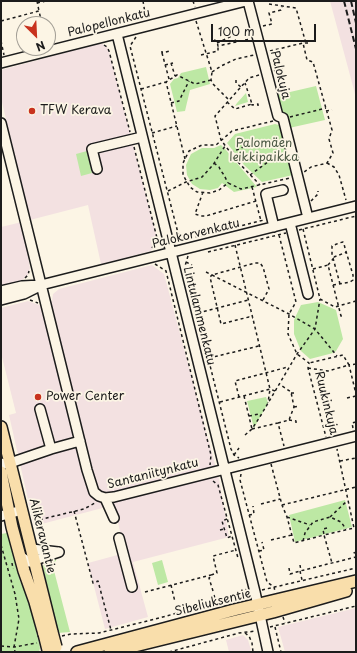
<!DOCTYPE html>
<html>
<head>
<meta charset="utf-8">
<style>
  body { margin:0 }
  #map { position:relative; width:357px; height:653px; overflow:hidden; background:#fcf5e5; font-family:"Playpen Sans",sans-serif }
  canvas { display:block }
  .frame { position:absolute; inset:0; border:2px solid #1c1c1c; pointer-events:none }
  .north { position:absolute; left:16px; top:16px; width:40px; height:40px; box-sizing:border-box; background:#fcf5e5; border:1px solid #a29e95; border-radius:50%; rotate:156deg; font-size:11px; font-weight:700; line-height:16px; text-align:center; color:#1c1c1c }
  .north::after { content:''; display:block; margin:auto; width:14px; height:18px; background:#c8321e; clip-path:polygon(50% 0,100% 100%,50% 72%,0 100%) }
  .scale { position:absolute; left:211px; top:24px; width:105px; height:18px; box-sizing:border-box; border:2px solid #1c1c1c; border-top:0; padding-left:5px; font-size:12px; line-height:14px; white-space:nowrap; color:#1c1c1c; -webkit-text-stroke:3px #fcf5e5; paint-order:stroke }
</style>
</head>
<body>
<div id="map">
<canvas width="357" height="653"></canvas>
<div class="frame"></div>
<div class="north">N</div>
<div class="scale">100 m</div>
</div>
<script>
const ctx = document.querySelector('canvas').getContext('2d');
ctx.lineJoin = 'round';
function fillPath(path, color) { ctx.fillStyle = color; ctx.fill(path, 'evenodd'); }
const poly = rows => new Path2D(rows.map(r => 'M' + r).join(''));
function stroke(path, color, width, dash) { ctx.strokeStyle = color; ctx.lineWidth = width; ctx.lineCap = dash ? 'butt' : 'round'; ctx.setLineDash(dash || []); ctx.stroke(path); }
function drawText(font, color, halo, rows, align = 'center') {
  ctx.font = font + ' "Playpen Sans",sans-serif'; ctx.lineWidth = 3.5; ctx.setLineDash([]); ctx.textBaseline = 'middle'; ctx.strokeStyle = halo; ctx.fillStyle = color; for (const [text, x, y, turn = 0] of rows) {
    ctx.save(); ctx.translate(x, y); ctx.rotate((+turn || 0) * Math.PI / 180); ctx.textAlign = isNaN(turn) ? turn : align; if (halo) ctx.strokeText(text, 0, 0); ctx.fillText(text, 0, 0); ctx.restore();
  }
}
fillPath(poly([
  [330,1,356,1,356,99,354,90],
  [101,43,107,47,109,51,157,238,151,251,101,264,88,205,30,220,1,98,1,70],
  [22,222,30,268,28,275,21,281,1,286,1,227],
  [152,265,164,274,219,479,229,537,133,562,148,617,105,629,88,563,125,553,114,505,34,526,9,415,16,413,1,353,1,308,28,301,39,305,52,301,53,294,59,289],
  [356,608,356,652,285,652,278,627],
  [243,635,248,640,251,650,249,652,229,652,226,640]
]), '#f3e1e1');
fillPath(poly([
  [206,67,210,84,190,90,185,111,177,112,170,84,174,79,178,78,181,73],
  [316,86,325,120,289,128,286,115,281,113,277,95],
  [246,93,248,102,235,106,237,103],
  [275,124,282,126,293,175,262,182,244,165,227,143,235,134],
  [221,145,226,150,257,187,234,192,222,183,218,188,210,190,200,189,192,184,187,175,186,165,191,154,202,148,214,148],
  [87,151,92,173,81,176,76,154],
  [318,302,336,310,343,339,336,351,333,353,310,359,301,351,294,334,294,320,301,305],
  [266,397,268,403,254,428,247,401],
  [345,500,352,527,295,542,289,515],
  [7,533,20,581,29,600,40,648,39,652,1,652,1,534],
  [56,559,56,561,52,563,70,632,57,633,50,613,49,594,43,566,48,560],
  [162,560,168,582,158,585,152,563]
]), '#bde8a4');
const minor = poly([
  [248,1,278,116,283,118,308,218],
  [117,34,255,592,268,652],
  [1,63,246,1],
  [1,123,87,470,94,492,99,496,105,498,114,497,356,436],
  [97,169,92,149,142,137],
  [290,223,308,294],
  [274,227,266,194,283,190],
  [1,291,22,286,41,285,356,206],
  [1,300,24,294,38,287],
  [40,409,51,449],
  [1,463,4,464,10,463,51,449,80,441],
  [105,498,114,518],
  [1,516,22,510],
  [119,538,132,587],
  [32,549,58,552],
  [20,556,29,562,59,552]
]);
const major = poly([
  [1,427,52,632],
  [1,472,12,527,24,571,35,602,44,634],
  [77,652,234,610,356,581],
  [110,652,273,612,346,591]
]);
stroke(minor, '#1c1c1c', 12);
stroke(major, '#1c1c1c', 14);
stroke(poly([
  [37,1,39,11],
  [143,1,146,19],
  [193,1,195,7],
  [37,3,46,1],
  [269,4,296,8,305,40,303,43,307,60,313,62,332,130,329,139,333,153,327,163,311,167,304,172],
  [1,21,39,11,42,24],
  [196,21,212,72,211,80,213,84,229,100],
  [263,26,272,24,269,13,281,10,282,7],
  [233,34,236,42],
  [136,37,130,46,178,233,184,241],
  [214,40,217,41,218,46,250,39],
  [1,41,4,55],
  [217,43,234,35],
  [104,45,107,47,109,51,130,132],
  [162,51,162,53,170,51],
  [270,51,303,43,308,43],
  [162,53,169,79],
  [201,55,218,51,218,47],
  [171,63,175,76],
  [165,65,173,63],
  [274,71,283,69],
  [212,72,221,66,236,59,254,55],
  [259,75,249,78,215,116,221,140,236,160,260,185],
  [236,80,236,83,241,87],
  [141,89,166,82],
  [227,102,235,109,252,104,245,83],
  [171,103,179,101,189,81],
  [252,104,252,105,258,104,258,106],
  [326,111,332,110],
  [290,117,326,108],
  [273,121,232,131,216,145,202,145,189,151,183,163,183,175,190,187,197,192,210,193,219,190,228,183,241,189,290,178],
  [152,133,177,126],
  [134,147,157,238,151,250],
  [231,153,233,151,240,149,246,145,274,143,281,145],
  [185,159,166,82,177,75,195,84,211,80],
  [214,163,219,167,221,171,224,175,228,183],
  [327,163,334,167,339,175,346,200],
  [250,175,279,154,280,145],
  [252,187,261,221],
  [168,191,186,182,202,177,213,165,225,146],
  [203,192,195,214,201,216,206,216,256,201],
  [311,201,318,194,318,191],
  [303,229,320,299,335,307,356,301],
  [299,230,356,216],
  [279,235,296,302,289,314,288,334,297,354,309,363,308,368,326,437],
  [184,240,264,220],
  [235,245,270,389,268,403],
  [208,252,286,233],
  [188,256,185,266,231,449,234,455,239,458],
  [333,258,340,284],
  [186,262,192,265],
  [155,264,166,271,211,455,210,465],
  [328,265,333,259],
  [313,269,328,265,341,316,344,315],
  [206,272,212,275,210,277,221,324,249,317,253,318],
  [25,278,28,275,29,271],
  [333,285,350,282,353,280,353,275,345,248,344,244,343,242,339,243,332,246,332,256,334,257,347,252],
  [30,300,38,303],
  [263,300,269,289,263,267,260,263,255,263,212,275,289,314,315,329,337,356],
  [198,313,248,300],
  [209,358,259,346],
  [356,364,349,365,356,394],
  [308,368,328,371,349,365,343,355,309,363],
  [291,393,295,393],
  [244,396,252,429],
  [239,397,235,381,288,367],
  [347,398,356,396],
  [220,402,270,389,275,391],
  [294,407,299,406],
  [249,416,259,414,261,415],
  [289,420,296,421,296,423],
  [278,423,289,420,294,407,291,392,279,384],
  [353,428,352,423,356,422],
  [252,429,278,423,284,446],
  [245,435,252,429,261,415,297,354,315,329,320,299],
  [234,455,239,448],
  [340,461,356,458],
  [271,464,282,505,287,517,294,543,324,535,332,563],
  [241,474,240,480,267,582,274,587,275,591],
  [213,481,218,485,238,558],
  [261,504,280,499],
  [282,505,356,487],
  [74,511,93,583,98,581,111,630],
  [249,515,254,514,253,506],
  [287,517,310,525],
  [330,517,347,501],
  [227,519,222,521,227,538,232,536],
  [34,521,84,509,95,503],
  [327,528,323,529,324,535,354,528,337,449],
  [220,530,224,529],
  [271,540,292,535],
  [303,541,305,533,313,522,330,517,341,522,346,529],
  [1,545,15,594,19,619,14,647,15,652],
  [259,551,264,550,262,542],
  [12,563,13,569],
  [300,565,301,571],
  [289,568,290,574,300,571,356,557,354,552],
  [300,571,302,580],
  [171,585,175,602],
  [262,590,356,568],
  [213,591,209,578,211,577,211,575,217,573,213,556,236,550],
  [145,592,211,575],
  [214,595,216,602],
  [243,595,246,589],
  [176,605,178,613],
  [283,617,285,623],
  [270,627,356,606],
  [275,627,281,652],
  [245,633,249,636,252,643,253,652],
  [62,636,71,634,99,633,159,618,247,594],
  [1,646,14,647,37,643],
  [169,652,239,633,256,631]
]), '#1c1c1c', 1.5, [3, 3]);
stroke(minor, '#fcf5e5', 9);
stroke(major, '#f9deab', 11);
stroke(poly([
  [344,1,356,49],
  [351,1,356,23]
]), '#1c1c1c', 2, [6, 3]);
const majorBridge = poly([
  [52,632,56,647],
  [44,634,48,650]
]);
stroke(majorBridge, '#1c1c1c', 14, []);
stroke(majorBridge, '#f9deab', 11);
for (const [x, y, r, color] of [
  [32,111,4,"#c8321e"],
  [38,397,4,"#c8321e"]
]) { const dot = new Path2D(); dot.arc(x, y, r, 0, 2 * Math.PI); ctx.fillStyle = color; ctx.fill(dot); stroke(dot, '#fcf5e5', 1.5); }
drawText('12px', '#1c1c1c', '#fcf5e5', [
  ["Palopellonkatu",109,23,-14],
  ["Palokuja",280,75,76],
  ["Palokorvenkatu",196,234,-14],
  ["Lintulammenkatu",199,316,76],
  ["Ruukinkuja",326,403,76],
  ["Santaniitynkatu",153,474,-14],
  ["Alikeravantie",42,536,76],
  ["Sibeliuksentie",213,603,-14]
]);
drawText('12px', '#1c1c1c', '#fcf5e5', [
  ["TFW Kerava",40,111],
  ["Power Center",46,397]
], 'left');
drawText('12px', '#4c5945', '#fcf5e5', [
  ["Palomäen",264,144],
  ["leikkipaikka",264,158]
]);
</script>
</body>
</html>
